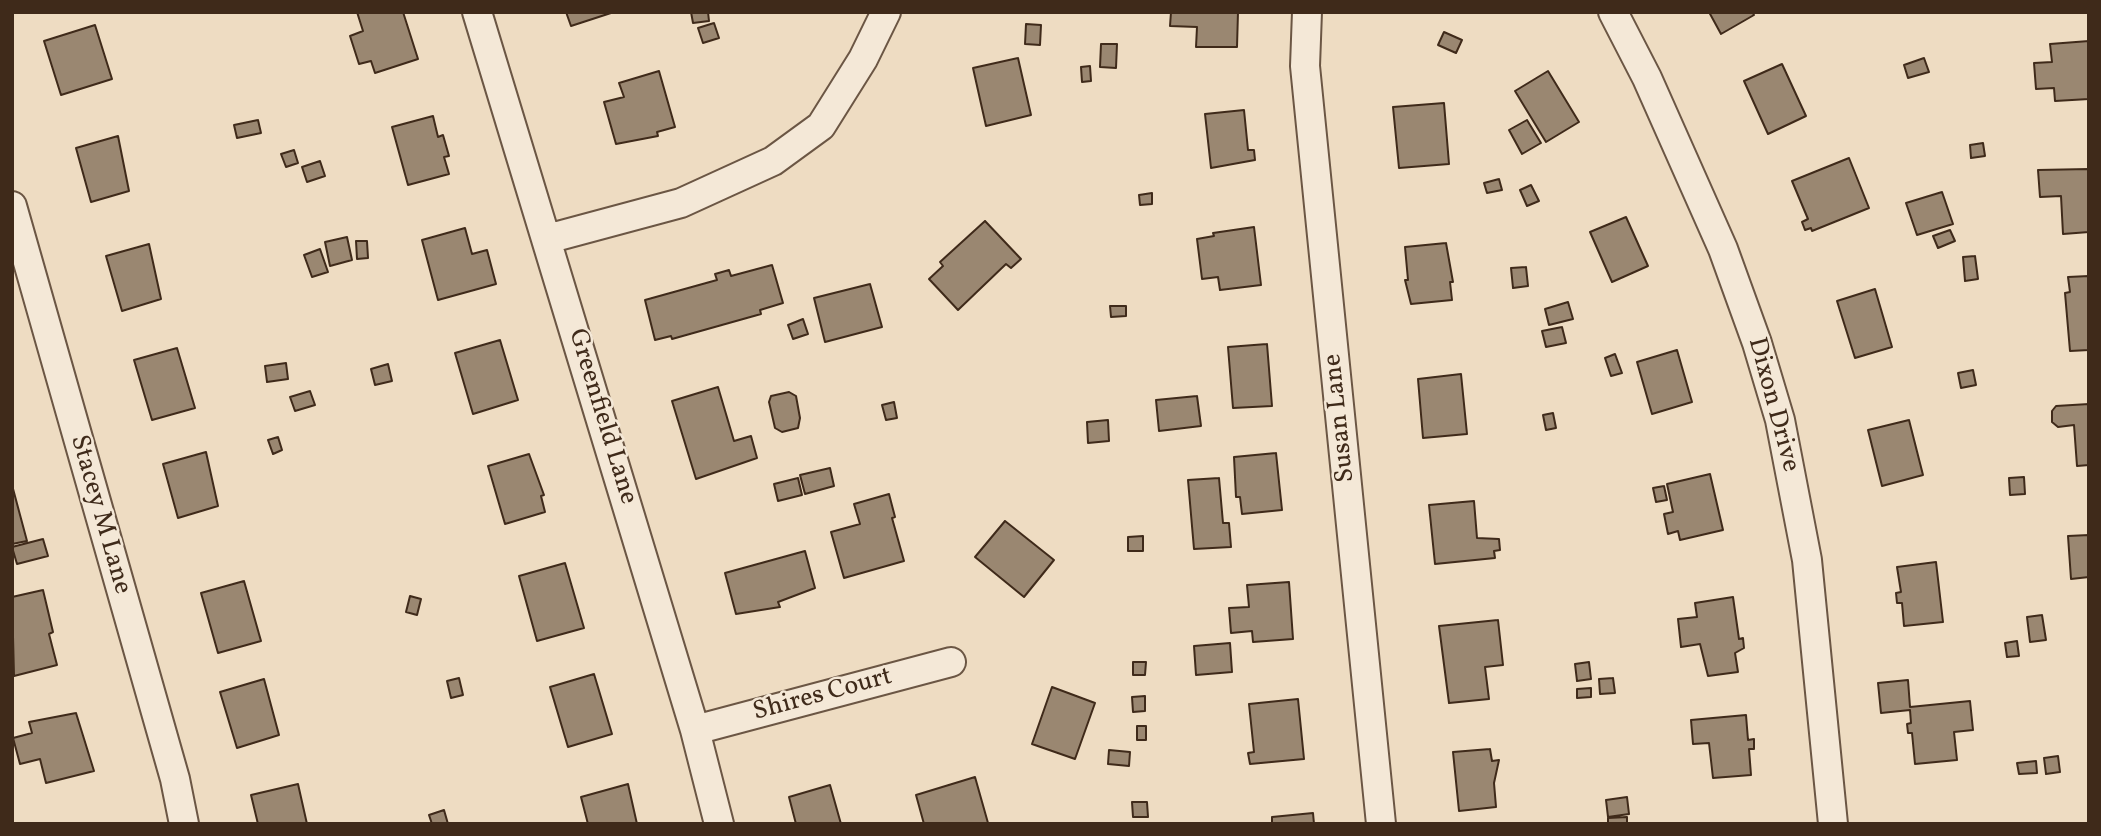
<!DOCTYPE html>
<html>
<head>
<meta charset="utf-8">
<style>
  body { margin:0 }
  #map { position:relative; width:2101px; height:836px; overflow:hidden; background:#eedcc2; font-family:Vollkorn,serif }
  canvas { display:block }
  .frame { position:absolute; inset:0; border:14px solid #3f2a1a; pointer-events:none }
</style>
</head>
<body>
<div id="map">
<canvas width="2101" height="836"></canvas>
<div class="frame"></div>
</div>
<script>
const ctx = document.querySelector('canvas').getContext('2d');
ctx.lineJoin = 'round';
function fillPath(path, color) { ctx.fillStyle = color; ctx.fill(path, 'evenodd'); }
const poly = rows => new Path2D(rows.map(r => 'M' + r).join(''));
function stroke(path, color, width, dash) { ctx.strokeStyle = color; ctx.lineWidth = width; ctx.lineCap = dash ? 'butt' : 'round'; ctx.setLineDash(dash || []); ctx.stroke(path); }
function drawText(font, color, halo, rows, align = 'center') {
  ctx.font = font + ' Vollkorn,serif'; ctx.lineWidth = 5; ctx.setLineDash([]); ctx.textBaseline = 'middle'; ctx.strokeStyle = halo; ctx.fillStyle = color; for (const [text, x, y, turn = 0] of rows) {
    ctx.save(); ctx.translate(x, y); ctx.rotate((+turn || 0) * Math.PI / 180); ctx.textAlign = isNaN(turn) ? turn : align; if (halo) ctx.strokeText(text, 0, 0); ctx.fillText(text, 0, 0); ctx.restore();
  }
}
const building = poly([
  [357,12,403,12,418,59,375,73,371,61,359,64,350,36,363,31,357,12],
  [566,12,614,12,571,26,566,12],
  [691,12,708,12,709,21,693,23,691,12],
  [1171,12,1238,12,1237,47,1196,47,1197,27,1170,26,1171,12],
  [1709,12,1752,12,1754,15,1721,34,1709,12],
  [714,23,719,38,703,43,698,28,714,23],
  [1026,24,1041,25,1040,45,1025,44,1026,24],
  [95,25,112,79,61,95,44,41,95,25],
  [1444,32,1462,40,1456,53,1438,45,1444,32],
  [2089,41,2089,99,2055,101,2054,88,2036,89,2034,63,2052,62,2050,44,2089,41],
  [1101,44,1117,44,1116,68,1100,67,1101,44],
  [1018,58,1031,115,986,126,973,68,1018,58],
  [1924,58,1929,72,1908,78,1904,65,1924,58],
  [1782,64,1806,116,1768,134,1744,81,1782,64],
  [1090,66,1091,81,1082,82,1081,67,1090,66],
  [659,71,675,127,657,132,658,136,616,144,604,102,624,97,619,83,659,71],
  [1548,71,1579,122,1546,142,1515,91,1548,71],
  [1444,103,1449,164,1399,168,1393,107,1444,103],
  [1244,110,1248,150,1254,150,1255,160,1211,168,1205,114,1244,110],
  [433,116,438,137,443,135,449,156,444,157,449,174,408,185,392,127,433,116],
  [258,120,261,133,237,138,234,125,258,120],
  [1527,120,1541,143,1522,154,1509,130,1527,120],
  [118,136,129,191,91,202,76,148,118,136],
  [1983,143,1985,156,1971,158,1970,145,1983,143],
  [294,150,298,163,286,167,281,154,294,150],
  [1849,158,1869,208,1812,231,1811,228,1805,230,1802,222,1808,219,1792,181,1849,158],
  [320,161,325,176,307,182,302,167,320,161],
  [2089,169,2089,232,2063,234,2061,196,2040,197,2038,170,2089,169],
  [1499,179,1502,190,1487,193,1484,183,1499,179],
  [1531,185,1539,201,1527,206,1520,190,1531,185],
  [1942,192,1953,224,1917,235,1906,203,1942,192],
  [1152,193,1152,204,1140,205,1139,195,1152,193],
  [1626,217,1648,266,1612,282,1590,232,1626,217],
  [985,221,1021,259,1011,268,1006,264,958,310,929,279,943,266,940,262,985,221],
  [1254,227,1261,285,1220,290,1218,277,1202,279,1197,239,1214,236,1213,233,1254,227],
  [465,228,472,254,487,250,496,284,438,300,422,240,465,228],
  [1950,230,1955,241,1938,248,1933,236,1950,230],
  [347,237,352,260,330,266,325,242,347,237],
  [356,241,367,241,368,258,357,259,356,241],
  [1446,243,1453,282,1450,282,1452,300,1411,304,1405,280,1408,280,1405,247,1446,243],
  [149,244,161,299,122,311,106,256,149,244],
  [320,249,328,272,312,277,304,255,320,249],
  [1975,256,1978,279,1965,281,1963,257,1975,256],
  [772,265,783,303,760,310,761,314,672,339,671,336,655,340,645,300,717,280,715,274,729,270,731,276,772,265],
  [1526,267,1528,286,1513,288,1511,268,1526,267],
  [2089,276,2089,350,2070,351,2065,293,2070,292,2068,277,2089,276],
  [870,284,882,327,825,342,814,298,870,284],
  [1875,289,1892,347,1855,358,1837,301,1875,289],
  [1568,302,1573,319,1549,325,1545,309,1568,302],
  [1110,306,1126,306,1126,316,1111,317,1110,306],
  [803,319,808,334,793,339,788,325,803,319],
  [1562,327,1566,343,1546,347,1542,331,1562,327],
  [500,340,518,400,473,414,455,353,500,340],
  [1267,344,1272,406,1233,408,1228,347,1267,344],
  [177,348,195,408,152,420,134,360,177,348],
  [1677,350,1692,402,1652,414,1637,362,1677,350],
  [1615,354,1622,373,1611,376,1605,358,1615,354],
  [286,363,288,379,267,382,265,366,286,363],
  [388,364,392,381,375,385,371,369,388,364],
  [1973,370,1976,385,1961,388,1958,373,1973,370],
  [1461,374,1467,434,1423,438,1418,379,1461,374],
  [718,387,734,441,751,436,757,458,696,479,672,401,718,387],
  [310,391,315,405,295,411,290,397,310,391],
  [789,392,796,396,800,418,798,428,782,432,775,428,769,402,771,396,789,392],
  [1197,396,1201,426,1159,431,1156,400,1197,396],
  [894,402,897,418,886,420,882,405,894,402],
  [2089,404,2089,465,2077,466,2074,425,2058,427,2052,422,2052,411,2056,406,2089,404],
  [1553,413,1556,428,1546,430,1543,415,1553,413],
  [1108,420,1109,441,1088,443,1087,422,1108,420],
  [1909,420,1923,475,1882,486,1868,430,1909,420],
  [278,437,282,450,273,454,268,440,278,437],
  [206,452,218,506,178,518,163,464,206,452],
  [1276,453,1282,510,1242,514,1240,497,1236,497,1234,457,1276,453],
  [529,454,544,495,541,496,545,512,505,524,488,466,529,454],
  [830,468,834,486,805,494,800,475,830,468],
  [1710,474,1723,530,1680,540,1678,531,1668,534,1664,514,1673,512,1667,484,1710,474],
  [2024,477,2025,494,2010,495,2009,478,2024,477],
  [798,478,802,495,778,501,774,484,798,478],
  [1219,478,1223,523,1229,523,1231,547,1194,549,1188,480,1219,478],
  [12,485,27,541,12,544,12,485],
  [1664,486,1667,500,1656,502,1653,488,1664,486],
  [889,494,895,517,892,518,904,561,844,578,831,532,860,524,854,504,889,494],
  [1474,501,1477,538,1499,539,1500,550,1494,551,1495,558,1435,564,1429,505,1474,501],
  [1005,521,1054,560,1024,597,975,557,1005,521],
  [2089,535,2089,577,2071,579,2068,536,2089,535],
  [1143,536,1143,551,1128,551,1128,537,1143,536],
  [43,539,48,556,17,564,12,547,43,539],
  [805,551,815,588,778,602,780,607,736,614,725,573,805,551],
  [1936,562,1943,622,1904,626,1902,603,1897,603,1896,593,1901,592,1897,567,1936,562],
  [565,563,584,628,537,641,519,576,565,563],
  [244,581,261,641,218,653,201,593,244,581],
  [1289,582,1293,639,1253,642,1252,631,1231,633,1229,608,1249,607,1247,585,1289,582],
  [43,590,53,632,49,634,57,665,14,676,12,597,43,590],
  [410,596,421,599,417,615,406,612,410,596],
  [1733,597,1739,639,1743,638,1744,648,1735,653,1738,672,1708,676,1700,644,1681,647,1678,619,1697,617,1695,603,1733,597],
  [2042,615,2046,640,2030,642,2027,617,2042,615],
  [1498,620,1503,665,1485,667,1489,699,1449,703,1439,626,1498,620],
  [2017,641,2019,656,2007,657,2005,643,2017,641],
  [1230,643,1232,672,1196,675,1194,646,1230,643],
  [1133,662,1146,662,1145,675,1133,675,1133,662],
  [1589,662,1591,679,1577,681,1575,664,1589,662],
  [594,674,612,734,568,747,550,687,594,674],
  [459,678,463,695,451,698,447,681,459,678],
  [1613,678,1615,693,1600,694,1599,679,1613,678],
  [264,679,279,735,237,748,220,692,264,679],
  [1908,680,1910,707,1970,701,1973,730,1954,732,1957,760,1915,764,1912,733,1908,733,1907,724,1911,723,1910,710,1881,713,1878,683,1908,680],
  [1052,687,1095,703,1075,759,1032,744,1052,687],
  [1591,688,1591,697,1577,698,1577,689,1591,688],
  [1145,696,1145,711,1133,712,1132,697,1145,696],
  [1298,699,1304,759,1250,764,1248,753,1254,752,1249,704,1298,699],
  [76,713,94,771,46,783,40,759,20,764,13,738,32,733,29,722,76,713],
  [1746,715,1748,740,1754,739,1754,749,1749,749,1751,775,1713,778,1709,743,1693,744,1691,720,1746,715],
  [1137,726,1146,726,1146,740,1137,740,1137,726],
  [1490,749,1492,761,1499,760,1494,783,1496,807,1459,811,1453,752,1490,749],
  [1109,750,1130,752,1129,766,1108,764,1109,750],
  [2058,756,2060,772,2046,774,2044,758,2058,756],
  [2036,761,2037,773,2019,774,2017,763,2036,761],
  [975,777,988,823,924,824,916,795,975,777],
  [298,784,307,824,258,824,251,795,298,784],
  [628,784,637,824,588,824,581,797,628,784],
  [830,785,841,824,796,824,789,797,830,785],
  [1627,797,1629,814,1608,817,1606,800,1627,797],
  [1132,802,1147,802,1148,817,1133,817,1132,802],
  [444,810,448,824,432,824,429,815,444,810],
  [1313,813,1314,824,1272,824,1272,817,1313,813],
  [1627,817,1627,824,1608,824,1608,818,1627,817]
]);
fillPath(building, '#9a8771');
stroke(building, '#3f2a1a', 2);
const minor = poly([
  [477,12,695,730,719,824],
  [1307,12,1305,66,1381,824],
  [1613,12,1647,78,1723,249,1757,343,1780,420,1807,560,1833,824],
  [12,206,175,779,184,824],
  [547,239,681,203,773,161,821,126,863,59,886,12],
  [695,730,951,662]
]);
stroke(minor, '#6b5644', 32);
stroke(minor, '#f4e8d7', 28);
drawText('26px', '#3f2a1a', '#f4e8d7', [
  ["Dixon Drive",1772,405,75],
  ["Greenfield Lane",601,417,73],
  ["Susan Lane",1341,418,-96],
  ["Stacey M Lane",99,515,74],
  ["Shires Court",823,696,-15]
]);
</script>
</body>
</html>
